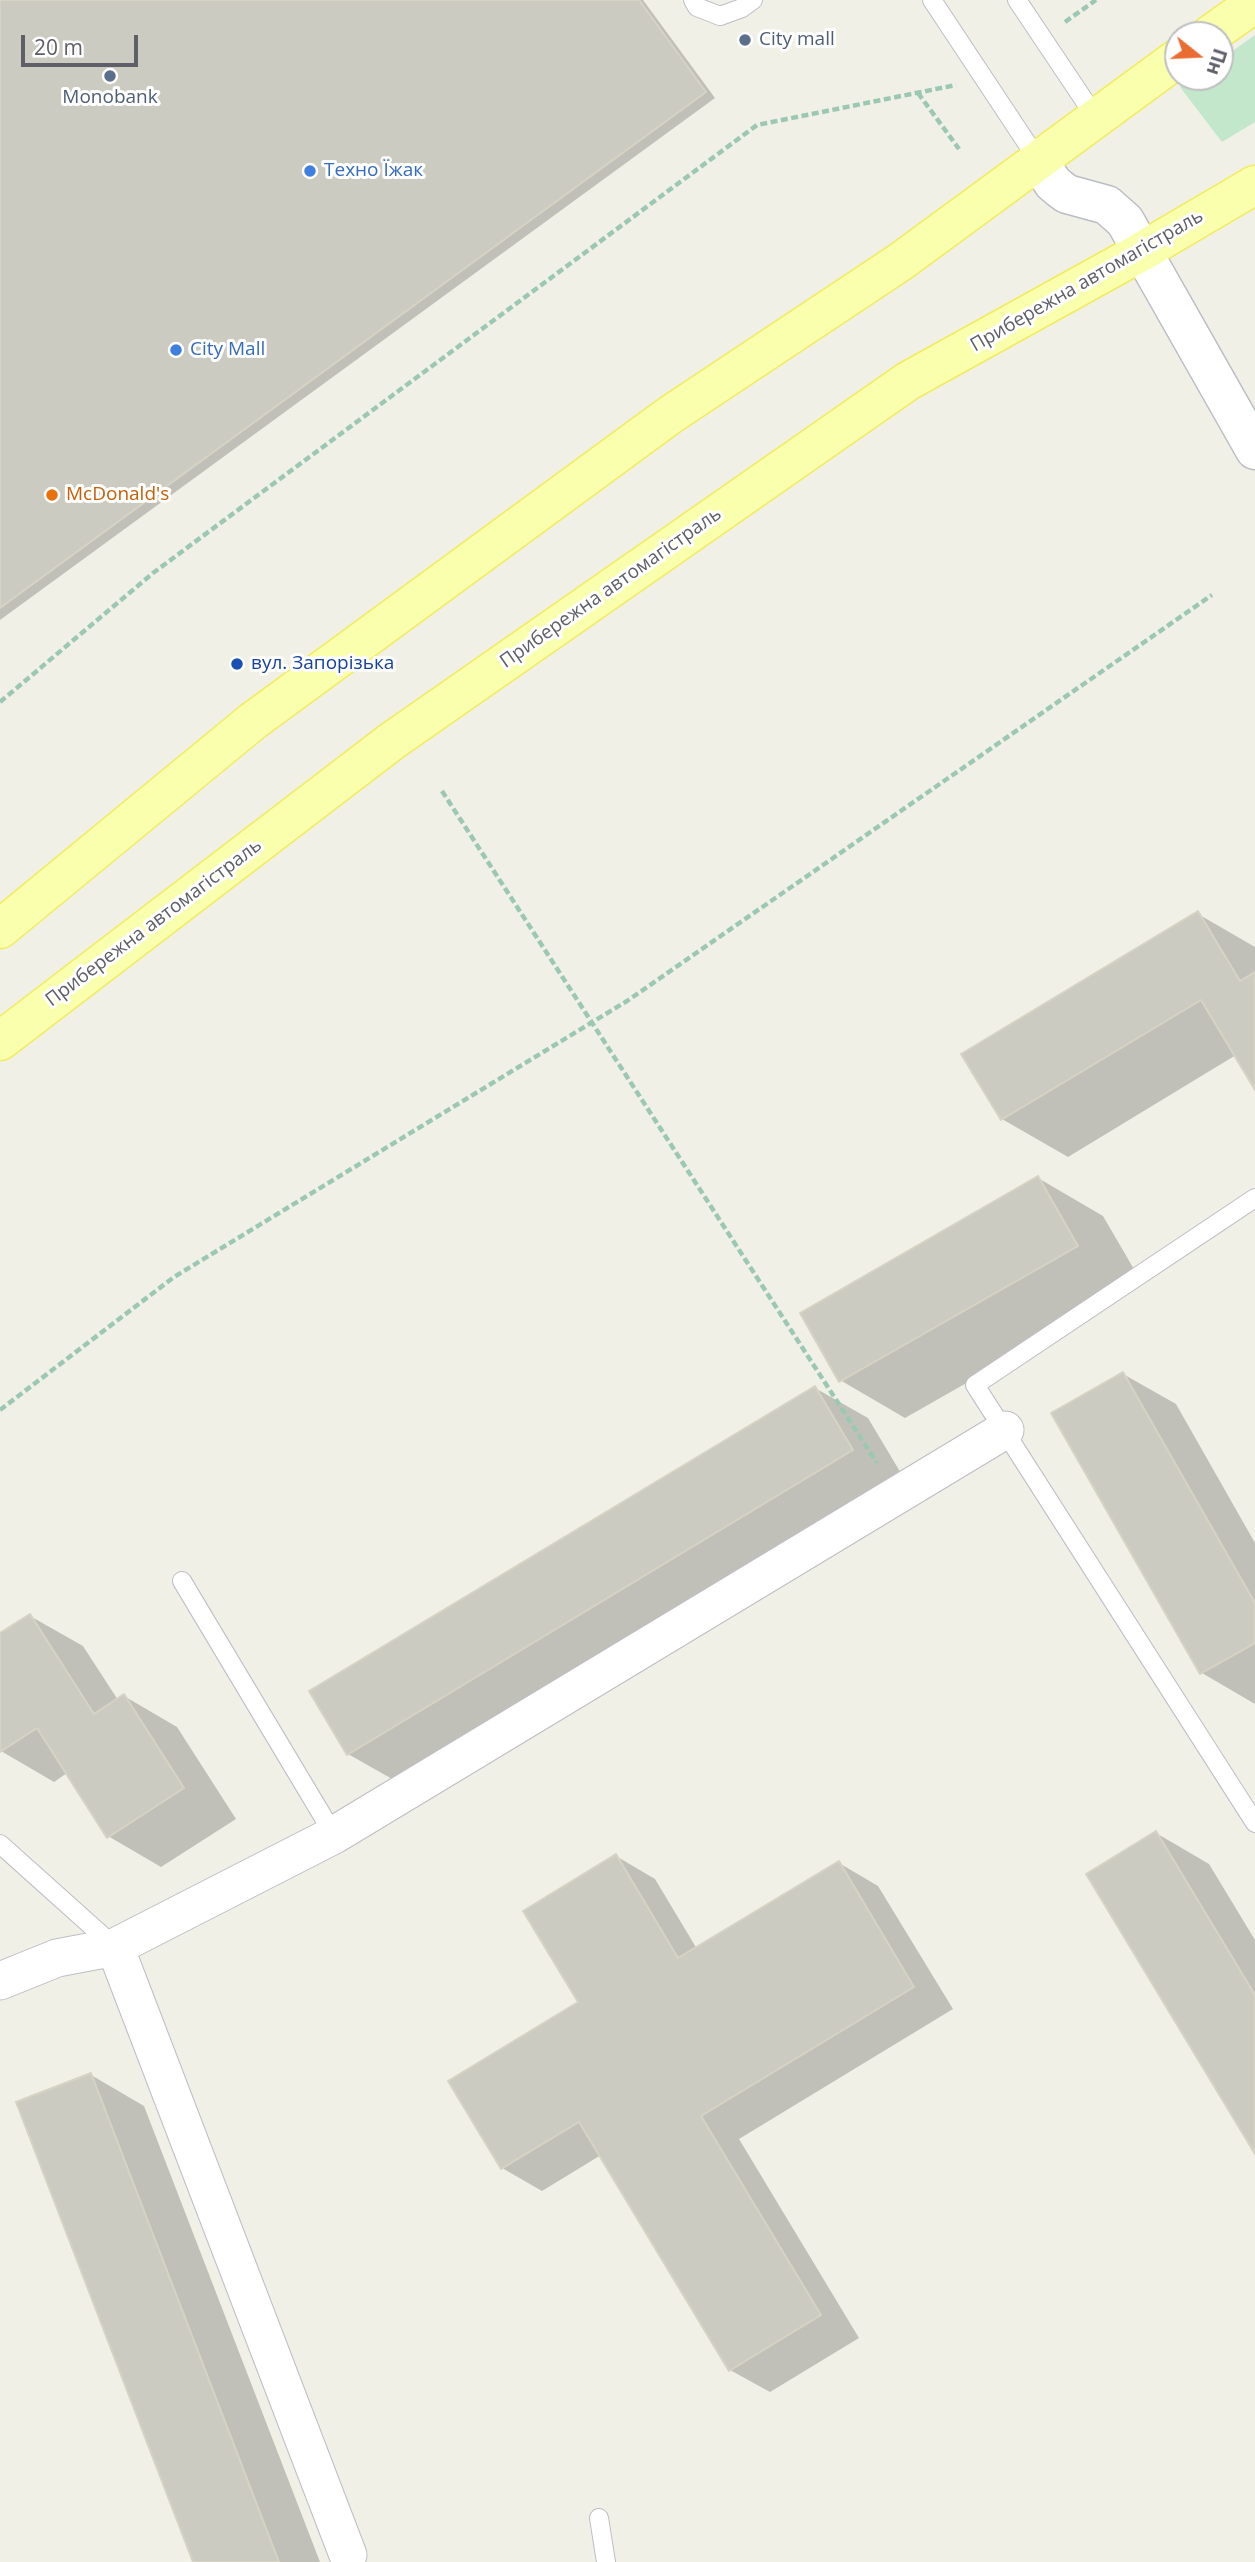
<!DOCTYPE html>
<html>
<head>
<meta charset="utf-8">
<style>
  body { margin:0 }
  #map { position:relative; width:1255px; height:2562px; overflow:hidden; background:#f0f0e6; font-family:"Open Sans",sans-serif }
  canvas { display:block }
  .north { position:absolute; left:1164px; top:21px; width:70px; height:70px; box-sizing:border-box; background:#fff; border:2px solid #bfbfc2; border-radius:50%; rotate:108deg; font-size:19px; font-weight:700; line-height:28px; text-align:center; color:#5e5f67 }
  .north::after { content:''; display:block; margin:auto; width:24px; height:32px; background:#eb6c32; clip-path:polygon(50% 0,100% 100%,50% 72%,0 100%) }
  .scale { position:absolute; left:21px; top:35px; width:117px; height:32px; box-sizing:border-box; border:4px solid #5e5f67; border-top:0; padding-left:9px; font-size:21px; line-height:24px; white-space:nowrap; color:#5e5f67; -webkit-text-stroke:5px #fff; paint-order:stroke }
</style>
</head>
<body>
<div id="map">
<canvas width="1255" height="2562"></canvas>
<div class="north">Пн</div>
<div class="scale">20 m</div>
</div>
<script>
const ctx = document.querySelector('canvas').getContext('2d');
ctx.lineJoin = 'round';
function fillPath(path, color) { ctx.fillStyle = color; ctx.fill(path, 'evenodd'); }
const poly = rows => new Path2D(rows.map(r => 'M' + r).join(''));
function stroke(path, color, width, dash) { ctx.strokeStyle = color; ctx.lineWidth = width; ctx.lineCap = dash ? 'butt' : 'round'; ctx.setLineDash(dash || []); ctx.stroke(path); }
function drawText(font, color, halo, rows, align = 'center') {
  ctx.font = font + ' "Open Sans",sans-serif'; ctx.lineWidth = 6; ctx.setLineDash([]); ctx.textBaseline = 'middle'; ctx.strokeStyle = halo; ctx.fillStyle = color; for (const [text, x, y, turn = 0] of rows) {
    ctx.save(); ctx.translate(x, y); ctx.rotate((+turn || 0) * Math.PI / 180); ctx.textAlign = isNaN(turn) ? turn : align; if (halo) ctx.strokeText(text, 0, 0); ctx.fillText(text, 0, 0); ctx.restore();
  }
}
fillPath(poly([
  [1255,35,1255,122,1222,142,1180,87,1195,77,1220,77,1220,60]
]), '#c3e7cb');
fillPath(poly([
  [0,0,643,0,715,98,0,620],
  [1198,914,1255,947,1255,1086,1236,1055,1068,1157,1002,1119],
  [1038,1178,1103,1216,1142,1283,905,1418,840,1380],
  [1123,1374,1176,1404,1255,1543,1255,1704,1202,1673],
  [815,1388,868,1418,905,1480,401,1784,348,1754],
  [30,1616,83,1646,118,1700,124,1696,177,1727,236,1819,161,1867,108,1836,67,1773,54,1782,1,1751,0,1635],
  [1156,1833,1209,1864,1255,1940,1255,2151],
  [616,1856,655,1879,697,1949,839,1863,878,1886,953,2009,739,2139,859,2338,770,2392,730,2370,601,2155,542,2191,502,2168,580,2003],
  [91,2075,144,2106,320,2562,195,2562]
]), '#0003');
const building = poly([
  [0,0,639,0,706,92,0,608,0,0],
  [1198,911,1240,981,1255,972,1255,1090,1201,1000,1001,1120,961,1054,1198,911],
  [1038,1176,1078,1246,839,1382,800,1313,1038,1176],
  [1123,1372,1255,1603,1255,1643,1200,1674,1051,1413,1123,1372],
  [815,1386,853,1450,347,1755,309,1691,815,1386],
  [30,1614,94,1714,124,1694,184,1788,107,1838,37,1728,0,1752,0,1633,30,1614],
  [1156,1831,1255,1995,1255,2154,1086,1874,1156,1831],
  [616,1854,678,1958,839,1861,914,1987,701,2116,821,2315,729,2371,579,2122,501,2169,448,2081,578,2002,523,1911,616,1854],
  [91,2073,279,2562,193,2562,16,2102,91,2073]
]);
fillPath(building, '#cbcbc2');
stroke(building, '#d5d4c4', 2);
const lane = poly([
  [693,0,697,7,720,16,742,8,753,0],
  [932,0,1038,160],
  [1017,0,1096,118],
  [1255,1198,975,1385,1255,1823],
  [182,1581,334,1835],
  [0,1844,115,1947],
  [599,2518,606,2562]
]);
const street = poly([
  [115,1947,348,2555],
  [0,1981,57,1958,115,1947,334,1835,1005,1430]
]);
const secondary = poly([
  [1038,160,1053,183,1060,189,1067,194,1107,205,1125,221,1255,450]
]);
const primary = poly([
  [1210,35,1255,3],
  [0,929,253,721,670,415,900,262,1178,58],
  [0,1041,392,741,908,381,1141,252,1255,185]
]);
stroke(lane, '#bdbec5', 20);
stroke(street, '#bdbec5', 39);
stroke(secondary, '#bbbdc4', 41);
stroke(primary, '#f2ec5d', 41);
stroke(poly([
  [1065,22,1096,0],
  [918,93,959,149],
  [0,702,153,573,757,125,956,85],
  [442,791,877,1463],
  [0,1410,174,1277,627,1001,1212,595]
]), '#9cc8b3', 4.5, [7, 3.5]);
stroke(lane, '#fff', 18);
stroke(street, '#fff', 37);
stroke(secondary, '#fff', 38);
stroke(primary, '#f9ffac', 38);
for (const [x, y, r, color] of [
  [745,40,7,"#5c6f8a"],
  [110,76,7,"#5c6f8a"],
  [310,171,7,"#3f7fe0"],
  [176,350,7,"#3f7fe0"],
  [52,495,7,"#e8710a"],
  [237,664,7,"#1a4fb4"]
]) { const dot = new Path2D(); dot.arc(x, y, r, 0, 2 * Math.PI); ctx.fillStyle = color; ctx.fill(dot); stroke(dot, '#fff', 2.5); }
drawText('19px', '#4e5e75', '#fff', [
  ["City mall",759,40],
  ["Monobank",110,98,"center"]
], 'left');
drawText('19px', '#366cbe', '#fff', [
  ["Техно Їжак",324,171],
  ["City Mall",190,350]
], 'left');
drawText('19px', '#5e5f67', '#fff', [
  ["Прибережна автомагістраль",1087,281,-30],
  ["Прибережна автомагістраль",611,588,-35],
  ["Прибережна автомагістраль",154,923,-37]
]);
drawText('19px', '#c56008', '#fff', [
  ["McDonald's",66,495]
], 'left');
drawText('19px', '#164399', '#fff', [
  ["вул. Запорізька",251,664]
], 'left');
</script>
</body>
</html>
